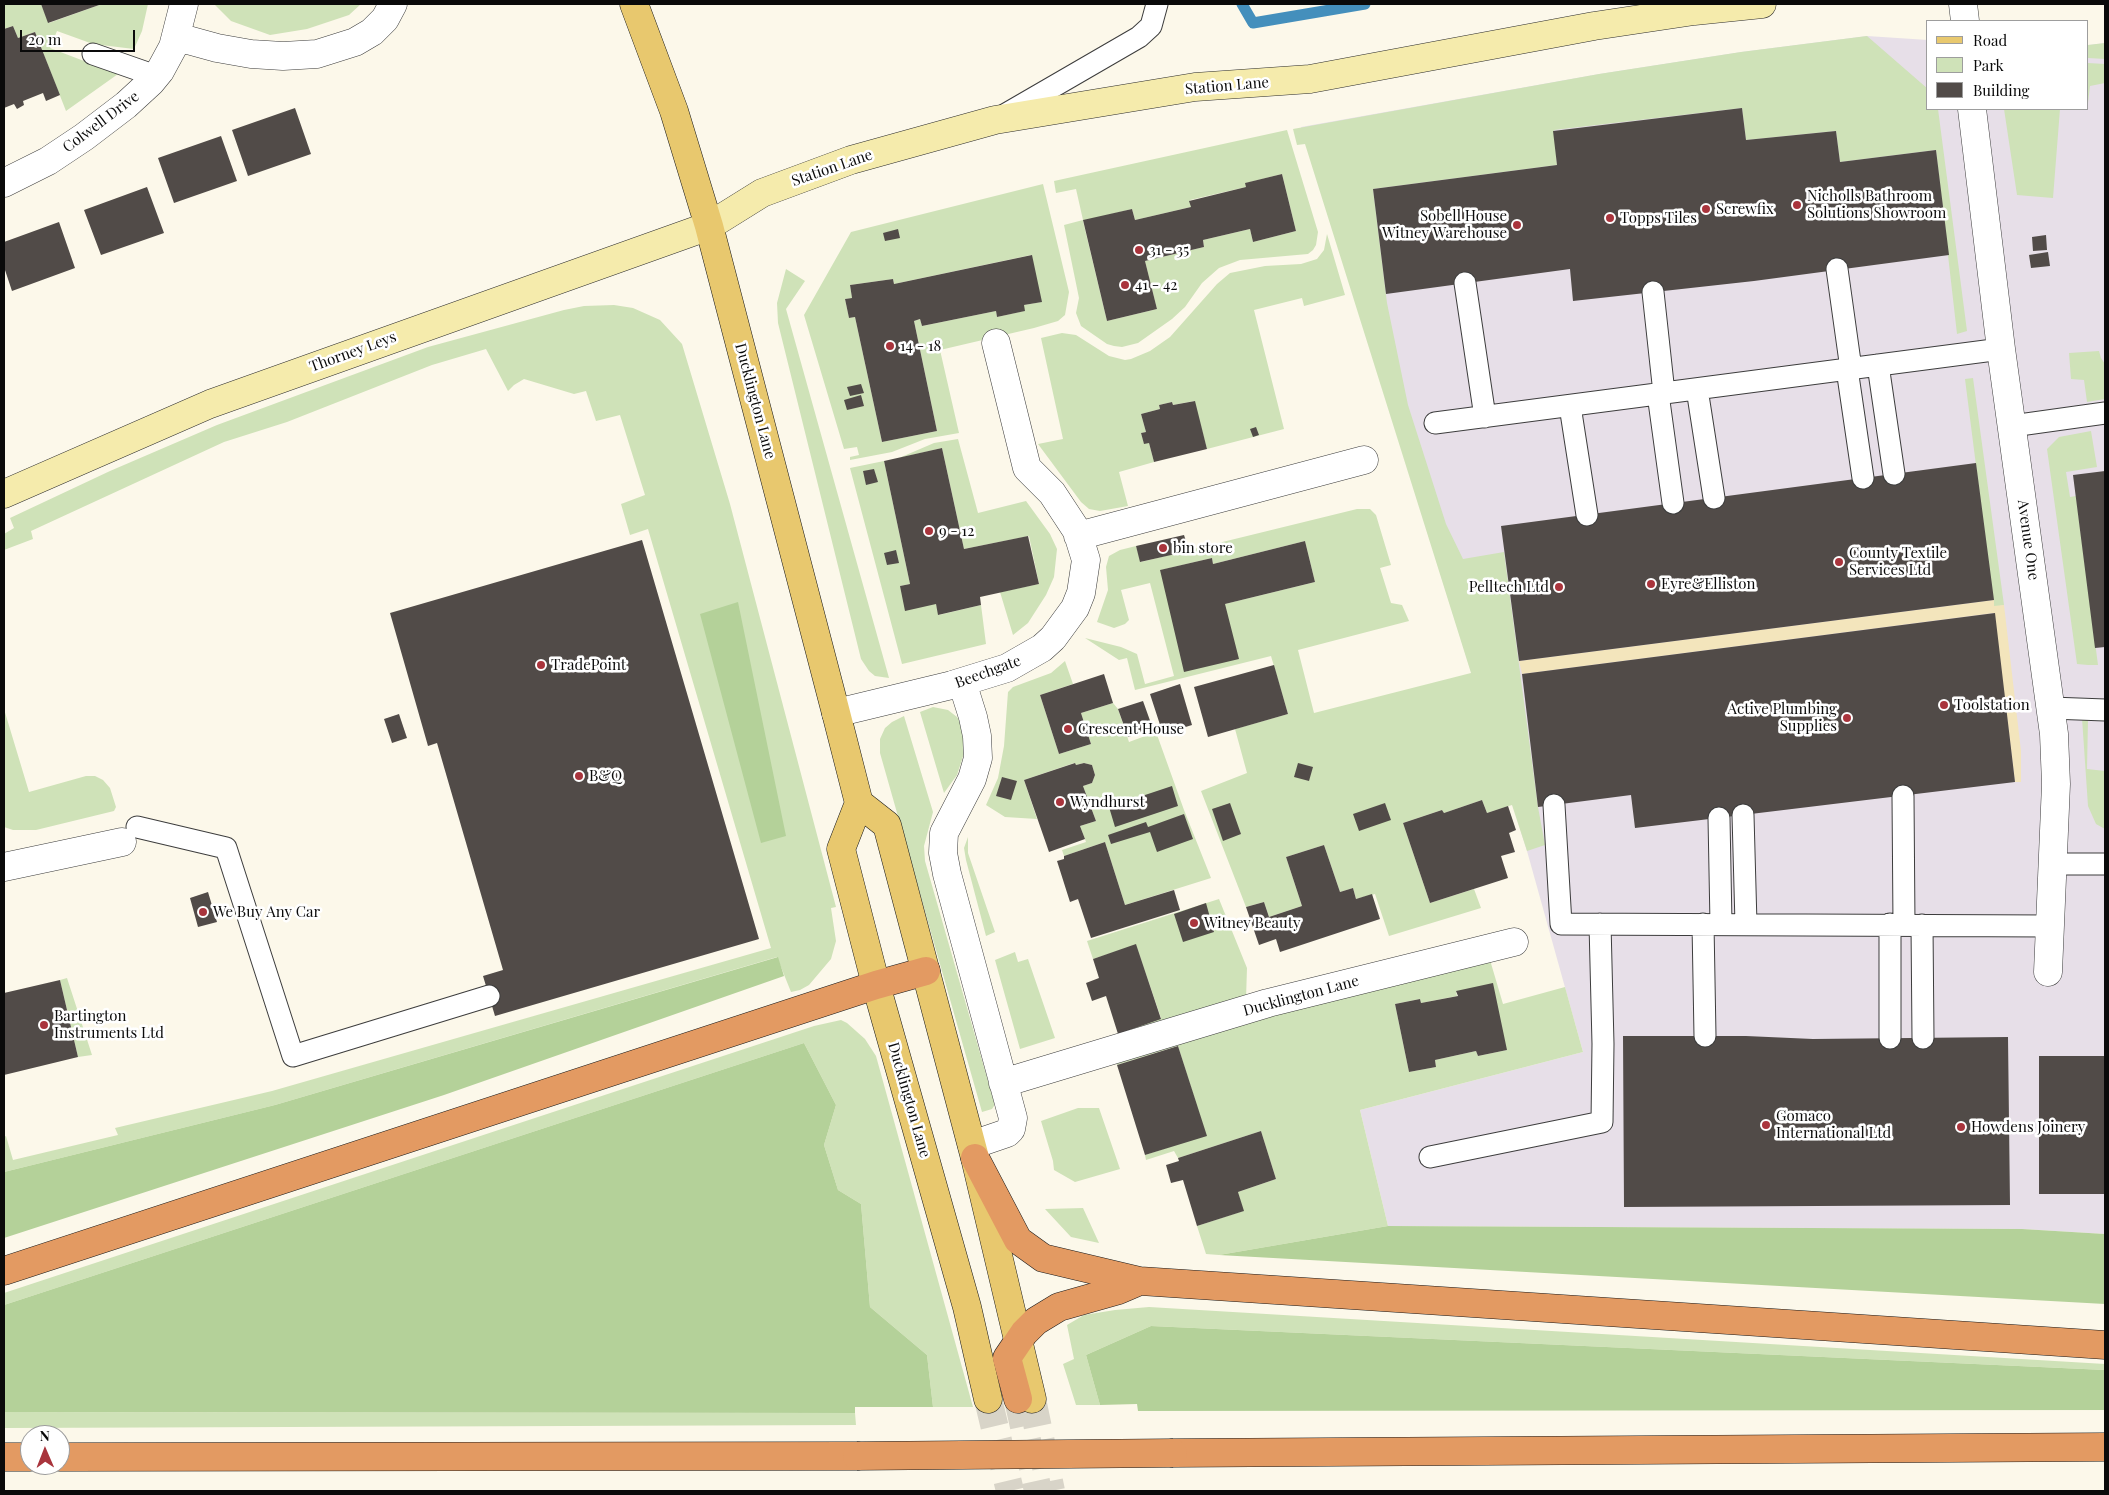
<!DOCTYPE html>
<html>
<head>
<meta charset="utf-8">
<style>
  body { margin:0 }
  #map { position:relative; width:2109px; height:1495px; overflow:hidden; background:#fcf8ea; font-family:"Playfair Display",serif }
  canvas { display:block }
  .frame { position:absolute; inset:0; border:5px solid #0a0a0a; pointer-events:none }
  .legend { position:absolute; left:1926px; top:20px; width:162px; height:90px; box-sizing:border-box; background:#fff; border:1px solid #9d9d9d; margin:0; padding:6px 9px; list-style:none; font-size:15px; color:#0a0a0a }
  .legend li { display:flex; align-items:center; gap:10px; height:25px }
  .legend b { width:25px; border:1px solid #9d9d9d }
  .north { position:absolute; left:20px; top:1425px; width:50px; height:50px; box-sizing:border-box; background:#fff; border:1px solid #9d9d9d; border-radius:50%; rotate:359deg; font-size:14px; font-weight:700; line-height:20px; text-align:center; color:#0a0a0a }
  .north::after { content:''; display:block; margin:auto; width:18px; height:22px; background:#a9343c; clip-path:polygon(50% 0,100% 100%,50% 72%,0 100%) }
  .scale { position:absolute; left:20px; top:30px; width:115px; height:22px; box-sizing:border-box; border:2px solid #0a0a0a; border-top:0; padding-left:6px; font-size:15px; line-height:18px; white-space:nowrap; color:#0a0a0a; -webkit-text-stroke:4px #fff; paint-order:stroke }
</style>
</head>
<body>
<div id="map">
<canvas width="2109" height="1495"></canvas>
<div class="frame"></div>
<ul class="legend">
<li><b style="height:6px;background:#e8c86e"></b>Road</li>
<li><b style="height:14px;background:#cfe2b8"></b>Park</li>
<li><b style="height:14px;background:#514b48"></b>Building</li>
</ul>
<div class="north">N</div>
<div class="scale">20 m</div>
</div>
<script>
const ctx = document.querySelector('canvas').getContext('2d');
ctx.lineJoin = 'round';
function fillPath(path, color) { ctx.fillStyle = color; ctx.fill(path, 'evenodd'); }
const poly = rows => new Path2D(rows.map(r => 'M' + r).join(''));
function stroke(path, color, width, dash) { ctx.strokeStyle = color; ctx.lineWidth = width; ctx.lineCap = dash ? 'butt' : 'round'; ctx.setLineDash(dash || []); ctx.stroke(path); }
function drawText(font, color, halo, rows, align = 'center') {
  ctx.font = font + ' "Playfair Display",serif'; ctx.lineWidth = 5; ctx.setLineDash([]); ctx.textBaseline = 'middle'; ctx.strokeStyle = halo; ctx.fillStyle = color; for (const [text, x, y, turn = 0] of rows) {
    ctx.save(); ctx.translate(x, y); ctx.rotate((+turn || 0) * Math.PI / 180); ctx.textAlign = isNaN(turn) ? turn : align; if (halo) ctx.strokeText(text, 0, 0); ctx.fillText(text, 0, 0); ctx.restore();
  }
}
fillPath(poly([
  [1867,36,1928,40,1928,109,2088,109,2088,45,2105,43,2105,1234,2022,1229,1388,1226,1360,1110,1583,1052,1527,851,1301,127,1599,74,1741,52]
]), '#e7dfe8');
fillPath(poly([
  [4,4,41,4,49,23,102,4,148,4,142,31,134,49,93,44,57,31,50,48,118,74,66,111,35,32,18,38,13,26,4,29],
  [214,4,361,4,349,15,307,29,270,35,231,21],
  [1867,36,1928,89,1928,109,1938,109,1967,331,1957,334,1936,150,1840,162,1836,131,1746,140,1742,108,1554,130,1557,165,1373,189,1387,303,1408,405,1446,524,1463,559,1504,552,1538,807,1545,845,1527,851,1512,805,1487,813,1482,800,1444,813,1442,810,1403,823,1430,903,1474,889,1481,908,1389,936,1375,894,1356,899,1353,888,1340,892,1324,845,1286,857,1302,906,1269,917,1264,902,1246,907,1201,791,1247,773,1235,729,1288,714,1271,656,1135,690,1127,658,1119,660,1085,638,1121,647,1137,654,1145,684,1174,676,1150,583,1121,590,1129,620,1125,624,1114,628,1097,622,1108,590,1106,567,1109,556,1120,550,1136,546,1141,562,1357,509,1370,509,1376,515,1391,565,1380,568,1391,603,1402,605,1409,621,1298,650,1314,713,1471,673,1305,144,1297,145,1293,129,1599,74,1741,52],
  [1305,541,1315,582,1225,604,1161,570,1212,558,1213,564],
  [2105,43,2105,59,2088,58,2088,45],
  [2088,63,2105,64,2105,83,2090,86,2088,103],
  [2004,109,2060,109,2053,198,2017,195],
  [1287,130,1318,232,1316,245,1313,250,1308,254,1240,260,1219,268,1202,283,1185,307,1172,319,1138,343,1122,347,1114,346,1107,344,1081,326,1076,313,1079,298,1064,225,1083,220,1076,189,1056,193,1054,181],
  [1282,174,1296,231,1253,242,1250,229,1203,240,1204,247,1145,261,1157,309,1107,321,1083,221,1132,209,1135,220,1191,207,1190,200,1246,187,1246,183],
  [1043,184,1069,292,1065,315,1058,321,1034,328,940,350,959,433,925,439,892,452,850,460,850,457,859,455,857,447,844,449,804,315,851,232],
  [1031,255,1041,302,1024,305,1024,311,997,317,996,311,922,326,920,319,914,321,937,431,882,442,855,317,849,318,845,299,852,298,850,285,893,279,894,284],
  [1327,234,1345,295,1304,306,1302,298,1254,310,1284,429,1207,449,1194,401,1173,405,1172,402,1159,405,1160,409,1141,414,1146,432,1141,433,1144,443,1149,443,1154,462,1119,472,1128,506,1100,511,1089,509,1081,502,1038,444,1063,439,1041,338,1062,333,1076,335,1109,356,1125,360,1131,359,1150,351,1170,337,1217,284,1230,273,1265,266,1301,264,1317,259,1324,250],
  [786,269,805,281,786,309,889,678,875,676,869,671,861,659,778,323,777,303],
  [614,305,633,308,660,320,682,344,730,504,836,907,831,908,836,941,831,959,809,985,800,990,791,992,777,957,275,1105,4,1172,4,1137,6,1136,13,1160,118,1135,115,1128,272,1091,771,948,648,529,630,535,621,504,645,495,620,415,596,421,586,391,574,394,524,379,514,385,508,391,486,349,432,365,287,422,224,442,31,531,33,539,4,550,4,534,14,528,10,518,110,471,217,425,428,347,564,310,584,306],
  [2099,351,2101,358,2105,364,2105,399,2087,402,2084,380,2071,379,2069,353],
  [1973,378,2004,605,1994,607,1965,379],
  [2091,431,2097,467,2066,472,2070,497,2076,496,2098,665,2088,665,2077,664,2047,449,2059,437],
  [958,439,978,513,1026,501,1050,534,1057,549,1054,577,1046,595,1028,623,1013,635,1000,592,1039,584,1029,536,964,549,942,448,899,458,934,443],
  [884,461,910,584,900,586,936,604,939,615,981,605,986,644,902,664,850,468],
  [1065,661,1073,684,1040,695,1059,754,1091,744,1081,713,1113,703,1118,709,1129,742,1156,732,1184,810,1211,878,1125,905,1105,842,1064,856,1062,850,1086,842,1080,826,1096,821,1083,786,1092,783,1095,775,1092,765,1084,763,1076,765,1074,763,1024,780,1037,819,1005,817,986,805,998,778,1004,746,1008,692,1013,687,1051,673],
  [933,707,948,710,957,717,963,726,965,750,957,775,944,793,920,712],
  [4,709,29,792,86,776,95,776,103,780,110,788,116,807,114,811,36,830,13,830,4,827],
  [904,716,933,812,924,846,925,861,994,1102,994,1106,992,1109,982,1112,880,753,880,739,885,728,892,722],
  [2082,718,2088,720,2087,769,2105,771,2105,829,2096,824,2088,806],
  [968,837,968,853,995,932,986,936,966,860,964,848],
  [1219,899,1247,968,1246,999,1120,1039,1118,1034,1161,1018,1136,945,1093,959,1087,941],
  [1015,952,1018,962,1028,959,1055,1038,1020,1049,995,960],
  [1490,960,1503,1004,1565,987,1583,1052,1360,1110,1388,1226,1219,1255,1206,1254,1197,1226,1243,1211,1238,1192,1276,1179,1261,1131,1178,1158,1174,1151,1146,1160,1145,1155,1206,1135,1178,1046,1117,1065,1115,1061,1213,1029],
  [1456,991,1507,1050,1478,1056,1476,1051,1435,1060,1436,1067,1409,1072,1395,1004,1420,999,1421,1003,1457,996],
  [67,978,92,1055,78,1057,60,980],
  [841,1020,847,1023,865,1039,876,1056,973,1407,933,1407,927,1355,870,1307,861,1204,838,1190,824,1145,836,1105,804,1043,4,1305,4,1293,814,1026],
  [1078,1108,1099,1108,1120,1169,1075,1182,1054,1170,1053,1161,1041,1121],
  [1083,1208,1099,1243,1071,1237,1045,1209],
  [1149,1307,2105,1364,2105,1370,1151,1326,1086,1355,1100,1405,1076,1405,1063,1364,1074,1359,1067,1325,1084,1315,1115,1310],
  [4,1412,855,1413,856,1425,4,1428]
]), '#cfe2b8');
fillPath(poly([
  [738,602,786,836,761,843,700,614],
  [778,957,784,976,444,1095,4,1238,4,1172,275,1105],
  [804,1043,836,1105,824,1145,838,1190,861,1204,870,1307,927,1355,933,1407,855,1407,855,1413,4,1412,4,1305],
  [1388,1226,2022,1229,2105,1234,2105,1304,1219,1255],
  [1151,1326,2105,1370,2105,1410,1138,1411,1137,1404,1100,1405,1086,1355]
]), '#b4d199');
fillPath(poly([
  [1994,600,1994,606,2004,605,2021,751,2021,782,2015,782,1994,613,1522,674,1519,661]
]), '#f3e5bc');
stroke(poly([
  [1242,4,1253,23,1365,4]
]), '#448fbc', 11);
fillPath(poly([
  [41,4,102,4,48,23],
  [13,26,18,38,35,32,60,95,46,101,43,93,23,101,24,105,17,109,14,104,4,108,4,29],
  [295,108,311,154,248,176,232,130],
  [1742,108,1746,140,1836,131,1840,162,1936,150,1949,255,1754,281,1573,301,1570,269,1386,294,1373,189,1557,165,1553,131],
  [221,136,237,181,174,203,158,158],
  [1282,174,1296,231,1253,242,1250,229,1203,240,1204,247,1145,261,1157,309,1107,321,1083,220,1132,209,1135,220,1191,207,1189,201,1246,187,1245,183],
  [147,187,164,233,101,255,84,210],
  [59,222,75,268,12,291,4,267,4,242],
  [898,229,900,238,885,241,883,233],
  [2046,235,2047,250,2033,251,2032,237],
  [2048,252,2050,266,2031,268,2029,255],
  [1032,255,1042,302,1024,305,1025,311,997,317,996,311,922,326,920,319,914,321,937,431,882,442,855,317,849,318,845,299,852,298,850,285,893,279,894,284],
  [861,384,864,393,850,396,847,387],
  [861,395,864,406,847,410,844,400],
  [1195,401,1207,449,1154,462,1149,443,1144,444,1141,433,1146,432,1141,414,1160,409,1159,405,1172,402,1173,405],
  [1256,427,1259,435,1253,437,1250,429],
  [942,448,964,549,1028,536,1039,584,980,597,981,605,938,615,936,604,905,611,900,586,910,584,884,461],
  [1976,463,1994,600,1519,661,1501,526],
  [874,469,878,482,866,485,863,471],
  [2105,471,2105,647,2095,648,2073,475],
  [1184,535,1189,551,1140,562,1136,546],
  [642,540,759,939,495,1016,483,976,503,970,437,743,428,746,390,613],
  [1305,541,1315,582,1225,604,1239,659,1184,672,1160,570,1212,558,1213,564],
  [896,550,899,563,887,565,884,553],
  [1995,613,2015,782,1635,828,1631,795,1538,807,1522,674],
  [1274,665,1288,714,1208,737,1194,687],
  [1104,674,1113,703,1081,713,1091,744,1059,754,1040,695],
  [1180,684,1192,725,1163,734,1150,694],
  [1143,701,1153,729,1128,737,1118,709],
  [399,714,407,738,392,743,384,719],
  [1075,763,1076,765,1084,763,1092,765,1095,775,1092,783,1083,786,1096,821,1080,826,1085,839,1049,852,1024,780],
  [1298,763,1313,767,1309,781,1294,777],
  [1002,777,1017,781,1011,800,996,796],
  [1172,786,1178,806,1115,827,1109,807],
  [1482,800,1487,813,1508,806,1516,830,1509,833,1515,852,1501,856,1508,878,1430,903,1403,823,1442,810,1444,813],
  [1230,803,1241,834,1223,841,1212,809],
  [1385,803,1391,820,1359,831,1353,814],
  [1184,814,1193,839,1157,852,1150,832,1111,844,1108,835,1146,822,1148,827],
  [1105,842,1125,905,1174,890,1180,910,1091,938,1078,899,1070,902,1057,861,1064,859,1064,856],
  [1324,845,1340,892,1353,888,1356,899,1372,894,1380,919,1280,952,1276,939,1259,945,1246,907,1264,902,1269,917,1302,906,1286,857],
  [208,892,217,922,198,927,190,898],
  [1206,903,1214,932,1183,942,1174,914],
  [1136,944,1161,1019,1118,1034,1106,996,1092,1001,1086,983,1099,978,1093,959],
  [60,980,78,1057,4,1075,4,993],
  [1493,983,1507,1050,1478,1056,1476,1051,1435,1060,1436,1067,1409,1072,1395,1004,1420,999,1421,1003,1458,996,1456,991],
  [1623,1036,1746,1036,1813,1039,2008,1037,2010,1205,1624,1207],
  [1178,1046,1207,1136,1145,1155,1117,1065],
  [2039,1056,2105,1056,2105,1194,2039,1194],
  [1261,1131,1276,1179,1238,1192,1244,1211,1197,1226,1183,1180,1171,1183,1166,1165,1179,1161,1178,1158]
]), '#514b48');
stroke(poly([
  [988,1399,1010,1491],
  [1032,1399,1051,1491]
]), '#d8d4c8', 28, [28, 14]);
stroke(poly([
  [1018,1399,1038,1491]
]), '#d8d4c8', 28, [28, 14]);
const lane = poly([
  [93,54,156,76],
  [1006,114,1139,37,1151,26,1157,4],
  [1837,269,1851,369],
  [1465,283,1485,417],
  [1653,292,1664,393],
  [1878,365,1894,474],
  [1847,369,1863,478],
  [1697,389,1714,498],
  [1658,394,1673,503],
  [1570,406,1587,515],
  [1435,423,2001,349],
  [2012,426,2105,413],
  [2051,708,2105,710],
  [1903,796,1904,925],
  [1554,805,1561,924,2050,926],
  [1743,815,1746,924],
  [1719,818,1721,924],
  [137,827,226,848,293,1056,489,996],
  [2053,864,2105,864],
  [1703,924,1705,1036],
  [1890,924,1890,1038],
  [1922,925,1923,1038],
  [1430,1157,1602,1122,1603,1044,1600,924]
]);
const street = poly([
  [1963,4,1965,21],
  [177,37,217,48,251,54,283,56,317,54,355,42,372,32,385,19,393,4],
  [1972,109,2001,349,2054,734,2056,784,2048,972],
  [4,183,48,161,84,137,126,105,151,82,160,71,173,47,184,4],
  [1078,536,1364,460],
  [962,682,973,717,977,736,978,758,972,779,944,833,943,853,947,874,1013,1118,1011,1129,1007,1133,972,1145],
  [836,713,952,685,1007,668,1042,648,1053,638,1075,608,1081,593,1086,560,1077,531,1052,493,1027,468,996,343],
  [4,867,122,842],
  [1003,1083,1268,1003,1514,942]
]);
const secondary = poly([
  [4,494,210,404,709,226,762,193,851,160,995,120,1195,87,1310,79,1594,26,1694,11,1762,4]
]);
const primary = poly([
  [634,4,674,111,709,226,836,713,859,803,841,849,876,985,967,1307,988,1399],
  [859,803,887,825,975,1158,1032,1399]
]);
const highway = poly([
  [975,1158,1018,1240,1043,1258,1140,1281,2105,1345],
  [4,1271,876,985,926,971],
  [1018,1399,1007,1358,1024,1333,1036,1321,1059,1307,1119,1290,1140,1281],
  [1173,1453,2105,1447],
  [4,1457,30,1457],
  [60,1457,857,1456]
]);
stroke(lane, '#3d3d3d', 23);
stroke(street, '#3d3d3d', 29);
stroke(secondary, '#2c2c2c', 29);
stroke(primary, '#1b1b1b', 29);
stroke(highway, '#1b1b1b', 29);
stroke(lane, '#fff', 21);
stroke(street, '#fff', 28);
stroke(secondary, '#f5ebac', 28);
stroke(primary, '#e8c86e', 28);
stroke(highway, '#e39a62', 28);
const highwayBridge = poly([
  [857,1456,1173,1453]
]);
stroke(highwayBridge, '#1b1b1b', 29, []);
stroke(highwayBridge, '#e39a62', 28);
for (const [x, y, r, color] of [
  [1797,205,5,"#a9343c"],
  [1706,209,5,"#a9343c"],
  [1610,218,5,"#a9343c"],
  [1517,225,5,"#a9343c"],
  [1139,250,5,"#a9343c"],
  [1125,285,5,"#a9343c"],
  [890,346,5,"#a9343c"],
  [929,531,5,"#a9343c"],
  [1163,548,5,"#a9343c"],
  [1839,562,5,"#a9343c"],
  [1651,584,5,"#a9343c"],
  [1559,587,5,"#a9343c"],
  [541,665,5,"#a9343c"],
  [1944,705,5,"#a9343c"],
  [1847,718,5,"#a9343c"],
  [1068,729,5,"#a9343c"],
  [579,776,5,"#a9343c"],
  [1060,802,5,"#a9343c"],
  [203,912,5,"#a9343c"],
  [1194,923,5,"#a9343c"],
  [44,1025,5,"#a9343c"],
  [1766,1125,5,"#a9343c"],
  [1961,1127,5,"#a9343c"]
]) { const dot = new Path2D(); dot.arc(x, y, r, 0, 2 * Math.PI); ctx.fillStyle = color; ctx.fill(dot); stroke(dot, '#fff', 2); }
drawText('15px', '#0a0a0a', '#fff', [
  ["Station Lane",1227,86,-5],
  ["Colwell Drive",101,122,-37],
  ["Station Lane",832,168,-19],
  ["Thorney Leys",353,352,-20],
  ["Ducklington Lane",755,401,75],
  ["Avenue One",2028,540,82],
  ["Beechgate",988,672,-20],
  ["Ducklington Lane",1301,996,-15],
  ["Ducklington Lane",909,1100,74]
]);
drawText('15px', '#0a0a0a', '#fff', [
  ["Nicholls Bathroom",1807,196],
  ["Solutions Showroom",1807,213],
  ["Screwfix",1716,209],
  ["Sobell House",1507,216,"right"],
  ["Witney Warehouse",1507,233,"right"],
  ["Topps Tiles",1620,218],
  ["31 - 35",1149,250],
  ["41 - 42",1135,285],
  ["14 - 18",900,346],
  ["9 - 12",939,531],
  ["bin store",1173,548],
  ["County Textile",1849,553],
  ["Services Ltd",1849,570],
  ["Eyre&Elliston",1661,584],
  ["Pelltech Ltd",1549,587,"right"],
  ["TradePoint",551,665],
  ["Toolstation",1954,705],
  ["Active Plumbing",1837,709,"right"],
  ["Supplies",1837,726,"right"],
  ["Crescent House",1078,729],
  ["B&Q",589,776],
  ["Wyndhurst",1070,802],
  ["We Buy Any Car",213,912],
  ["Witney Beauty",1204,923],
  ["Bartington",54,1016],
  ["Instruments Ltd",54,1033],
  ["Gomaco",1776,1116],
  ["International Ltd",1776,1133],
  ["Howdens Joinery",1971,1127]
], 'left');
</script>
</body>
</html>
